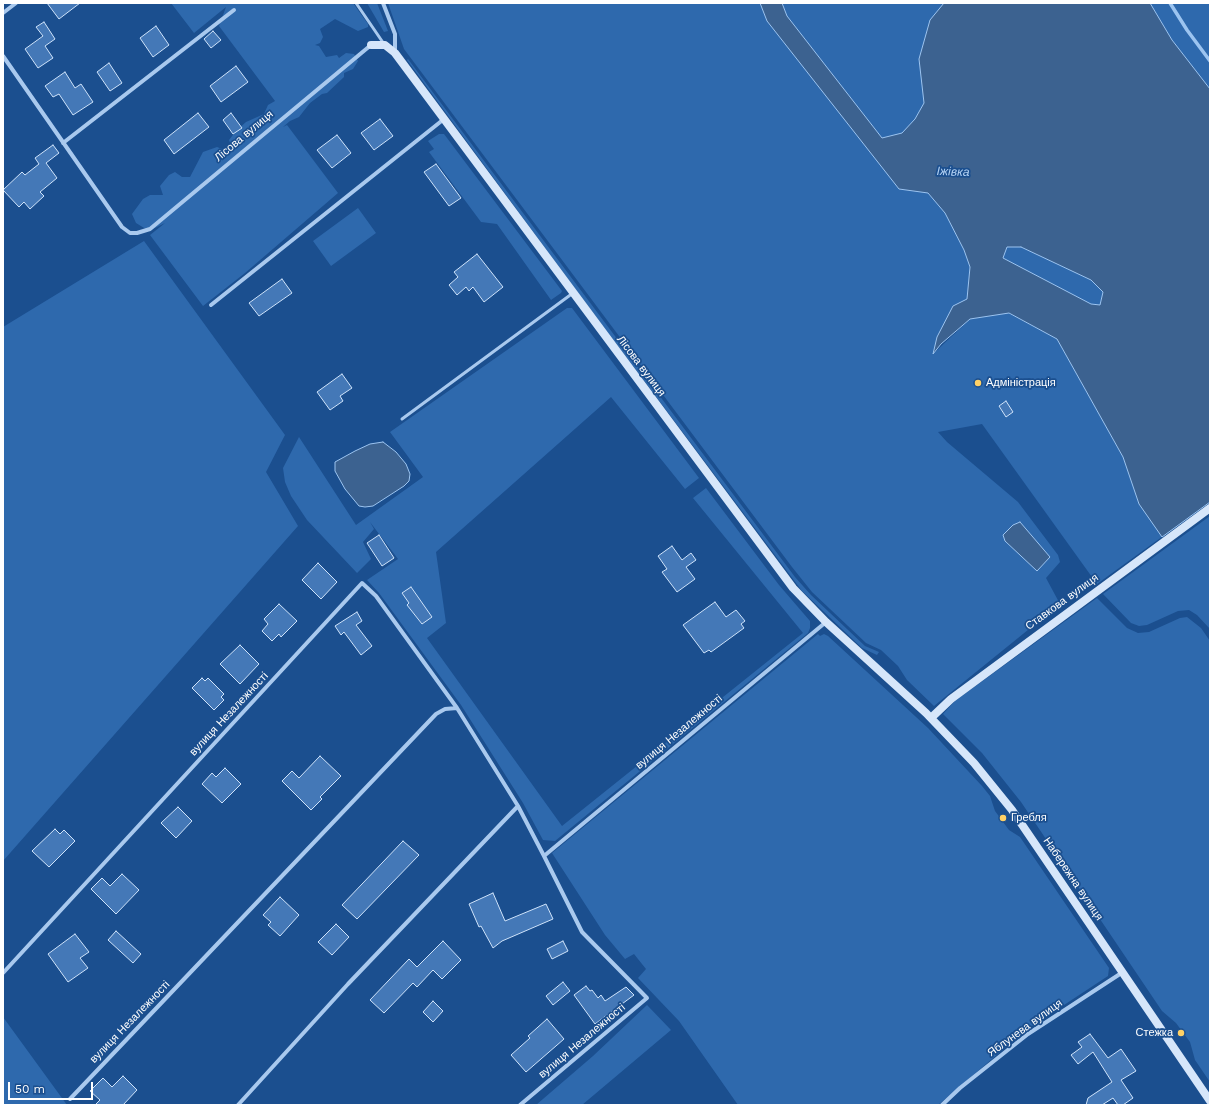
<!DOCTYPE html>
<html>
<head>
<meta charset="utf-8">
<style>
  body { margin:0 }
  #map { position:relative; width:1213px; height:1108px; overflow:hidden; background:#1b4f8f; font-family:"Work Sans",sans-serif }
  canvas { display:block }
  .frame { position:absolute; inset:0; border:4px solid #fff; pointer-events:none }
  .scale { position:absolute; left:8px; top:1082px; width:85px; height:18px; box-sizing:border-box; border:2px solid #fff; border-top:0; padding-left:5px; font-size:12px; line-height:14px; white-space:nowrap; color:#fff; -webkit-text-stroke:3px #1b4f8f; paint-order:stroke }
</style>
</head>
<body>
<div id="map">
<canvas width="1213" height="1108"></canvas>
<div class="frame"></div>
<div class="scale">50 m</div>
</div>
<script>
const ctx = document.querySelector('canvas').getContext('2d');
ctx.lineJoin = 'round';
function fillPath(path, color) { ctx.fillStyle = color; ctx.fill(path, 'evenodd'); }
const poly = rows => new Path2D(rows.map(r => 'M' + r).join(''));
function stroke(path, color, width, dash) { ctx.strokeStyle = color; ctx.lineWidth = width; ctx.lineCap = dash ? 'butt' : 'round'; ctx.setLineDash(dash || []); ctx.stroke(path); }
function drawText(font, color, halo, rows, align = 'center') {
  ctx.font = font + ' "Work Sans",sans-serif'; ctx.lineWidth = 3.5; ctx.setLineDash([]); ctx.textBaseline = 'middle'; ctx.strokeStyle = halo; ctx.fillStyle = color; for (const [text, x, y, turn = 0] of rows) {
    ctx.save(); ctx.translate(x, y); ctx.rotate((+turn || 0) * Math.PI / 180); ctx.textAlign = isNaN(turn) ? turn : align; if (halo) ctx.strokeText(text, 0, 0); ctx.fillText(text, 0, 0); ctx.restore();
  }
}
fillPath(poly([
  [171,3,353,3,368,24,368,27,358,31,335,19,320,29,323,37,320,43,315,45,319,46,326,57,337,55,339,58,346,53,354,54,358,61,353,69,344,73,344,77,327,93,322,94,310,103,299,117,290,121,283,127,287,125,338,193,245,273,203,306,150,235,165,223,149,231,136,223,132,214,143,199,150,195,163,195,160,186,169,175,175,172,182,177,190,177,203,152,217,147,222,149,231,145,229,140,236,131,246,122,264,114,268,105,275,101,219,26,226,7,194,33],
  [367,3,377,3,388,31,384,32],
  [388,3,760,3,767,21,899,188,928,193,945,213,964,250,970,267,967,299,934,353,970,319,1008,313,1057,339,1123,457,1139,504,1210,502,1097,584,982,424,938,432,947,442,1018,502,1058,555,1060,562,1046,578,1060,604,934,706,907,680,898,666,881,650,866,643,812,592,792,567,404,49],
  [782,3,1100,3,924,155,882,138,787,16],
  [1150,3,1210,3,1210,89,1172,40],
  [408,59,795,577,811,595,865,646,879,652,877,655,862,648,802,591,576,290,407,60],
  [439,134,444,134,562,291,561,293,551,300,497,224,481,222,429,152,434,149,428,141],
  [358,208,376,233,331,266,313,241],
  [144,241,285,435,266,472,298,526,3,861,3,327],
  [1007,247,1021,247,1091,280,1103,292,1100,305,1091,304,1003,258],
  [567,308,572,308,699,478,685,489,611,397,436,552,446,623,427,638,562,826,803,633,693,498,706,488,779,585,810,621,810,628,808,633,555,841,543,840,523,803,461,705,379,593,367,580,398,559,370,522,374,529,363,542,371,559,357,573,307,520,291,496,285,482,283,468,299,437,356,525,423,477,390,432],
  [1210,516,1210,629,1197,615,1189,610,1178,611,1147,625,1139,626,1131,623,1103,594],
  [1097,598,1127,628,1138,633,1149,632,1180,618,1187,617,1201,628,1210,641,1210,1082,1195,1060,1190,1042,1176,1023,1162,1011,1021,802,982,753,943,714,955,701],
  [818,634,820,636,824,634,828,636,928,728,982,786,990,796,995,811,1009,830,1020,837,1109,968,1108,976,1026,1030,938,1105,738,1105,679,1021,638,978,646,969,634,954,625,959,605,935,552,853],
  [647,1005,671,1030,582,1105,536,1105,593,1056],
  [3,1017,67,1105,3,1105]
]), '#2e69ad');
const water = poly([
  [760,3,782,3,787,16,882,138,902,133,915,119,924,103,919,59,930,20,944,3,1150,3,1172,40,1210,89,1210,502,1162,537,1139,504,1123,457,1057,339,1009,313,970,319,941,344,933,354,937,337,953,306,967,299,970,267,964,250,945,213,928,193,899,189,767,21,760,3],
  [1021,247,1091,280,1103,292,1100,305,1091,304,1003,258,1007,247,1021,247],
  [383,442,396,452,406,464,410,474,409,481,404,486,373,506,365,507,359,506,345,489,335,471,335,462,355,451,370,444,383,442],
  [1020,522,1050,557,1037,571,1005,541,1003,535,1013,525,1020,522]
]);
fillPath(water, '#3c6290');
stroke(water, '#9cc4f0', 1);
stroke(poly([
  [1170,3,1187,30,1210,61]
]), '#9cc4f0', 3.5);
const building = poly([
  [47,3,80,3,59,19,47,3],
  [44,22,55,39,45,46,53,58,38,68,25,49,43,36,36,27,44,22],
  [156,26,169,45,153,57,140,38,156,26],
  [213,31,221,40,211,48,204,39,213,31],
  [109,63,122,83,110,91,97,72,109,63],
  [236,66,248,82,221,102,210,86,236,66],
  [65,72,75,88,81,84,93,102,73,115,59,94,53,97,45,86,65,72],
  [198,113,209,127,174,154,164,140,198,113],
  [231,113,242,128,233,134,223,120,231,113],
  [380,119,393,136,374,150,361,133,380,119],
  [337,135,351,153,332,168,317,150,337,135],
  [53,145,59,153,46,163,57,178,40,192,44,196,30,209,24,202,19,207,3,190,22,172,25,175,39,164,35,158,53,145],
  [436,164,461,198,449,206,424,172,436,164],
  [477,254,503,287,484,302,473,287,469,291,466,287,457,295,449,285,458,277,454,272,477,254],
  [282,279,292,293,259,316,249,303,282,279],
  [342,374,352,388,340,396,343,401,330,410,317,392,342,374],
  [1006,401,1013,412,1006,417,999,406,1006,401],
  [379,535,394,558,382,566,367,543,379,535],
  [672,546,682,560,691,553,696,560,686,567,695,579,677,592,662,572,667,569,658,556,672,546],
  [318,563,337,582,321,599,302,580,318,563],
  [411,587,432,617,422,624,407,605,409,603,402,593,411,587],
  [715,602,726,617,736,610,745,621,741,624,744,628,711,652,709,650,704,653,683,625,715,602],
  [279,604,297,621,281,637,279,634,272,641,262,631,268,624,264,619,279,604],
  [357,612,362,621,356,625,372,646,361,655,344,632,341,635,335,626,357,612],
  [240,645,259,664,240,684,220,664,240,645],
  [202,678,205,681,208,678,224,694,221,697,224,700,214,710,192,688,202,678],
  [320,756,341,776,320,797,322,799,311,810,282,781,292,771,299,778,320,756],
  [225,768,241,784,222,803,202,784,212,773,216,777,225,768],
  [178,807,192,821,176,838,161,823,178,807],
  [55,829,60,834,64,830,75,841,49,867,32,851,55,829],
  [403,841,419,855,357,919,342,905,403,841],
  [122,874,139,890,116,914,91,889,102,878,110,886,122,874],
  [493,893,505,921,546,904,553,919,502,941,493,948,481,926,479,927,469,904,493,893],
  [280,897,299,915,280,936,268,925,271,922,263,915,280,897],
  [336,924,349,937,332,955,318,942,336,924],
  [116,931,141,954,133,963,108,940,116,931],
  [75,934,89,952,80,958,88,968,68,982,48,954,75,934],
  [443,941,461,960,442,979,433,970,417,987,413,983,384,1013,370,1000,409,959,417,967,443,941],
  [563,941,568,951,552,959,547,949,563,941],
  [563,982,570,991,553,1005,546,996,563,982],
  [586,986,590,991,592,990,598,998,601,995,605,1001,626,987,634,995,595,1024,574,995,586,986],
  [433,1001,443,1011,433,1022,423,1012,433,1001],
  [547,1019,564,1039,526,1072,511,1055,530,1038,528,1036,547,1019],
  [1090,1034,1108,1058,1121,1049,1136,1071,1121,1080,1133,1098,1123,1105,1118,1105,1113,1098,1102,1105,1086,1105,1088,1098,1112,1082,1093,1052,1078,1064,1071,1055,1082,1047,1078,1042,1090,1034],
  [123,1076,137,1090,123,1105,95,1105,100,1100,90,1091,103,1078,112,1087,123,1076]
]);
fillPath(building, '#4478b7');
stroke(building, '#cfe3fa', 1);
stroke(poly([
  [356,3,384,44],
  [402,419,573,293]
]), '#a9c9ee', 3);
stroke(poly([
  [383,3,395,34,395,52],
  [3,13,16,3],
  [3,56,122,227,130,233,137,233,150,229,371,45],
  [63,143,234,10],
  [211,305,444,119],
  [3,973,362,583,376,596,457,708,518,806,544,856],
  [70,1099,436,714,445,709,457,708],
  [238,1105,348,984,518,806],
  [520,1105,647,998,582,932,544,856,826,622],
  [942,1105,960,1088,1028,1034,1123,972]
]), '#a9c9ee', 4);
stroke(poly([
  [371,45,385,45,395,53,793,588,826,622,926,713,974,763,1012,810,1210,1101],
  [931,718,951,699,1210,508]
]), '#d6e6fa', 8);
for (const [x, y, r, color] of [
  [978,383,4,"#ffd166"],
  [1003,818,4,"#ffd166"],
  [1181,1033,4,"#ffd166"]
]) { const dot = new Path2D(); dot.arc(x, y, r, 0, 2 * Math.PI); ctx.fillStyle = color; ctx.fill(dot); stroke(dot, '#1b4f8f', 1.5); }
drawText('11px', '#fff', '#1b4f8f', [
  ["Лісова вулиця",244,136,-40],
  ["Лісова вулиця",641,366,53],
  ["Ставкова вулиця",1062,602,-36],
  ["вулиця Незалежності",229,714,-47],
  ["вулиця Незалежності",679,732,-40],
  ["Набережна вулиця",1073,879,56],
  ["вулиця Незалежності",130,1022,-46],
  ["Яблунева вулиця",1025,1028,-36],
  ["вулиця Незалежності",582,1041,-40]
]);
drawText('11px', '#fff', '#1b4f8f', [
  ["Адміністрація",986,383],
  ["Гребля",1011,818],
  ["Стежка",1173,1033,"right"]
], 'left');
drawText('italic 12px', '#b5d3f5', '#1b4f8f', [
  ["Іжівка",953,172,2]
]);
</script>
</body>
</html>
